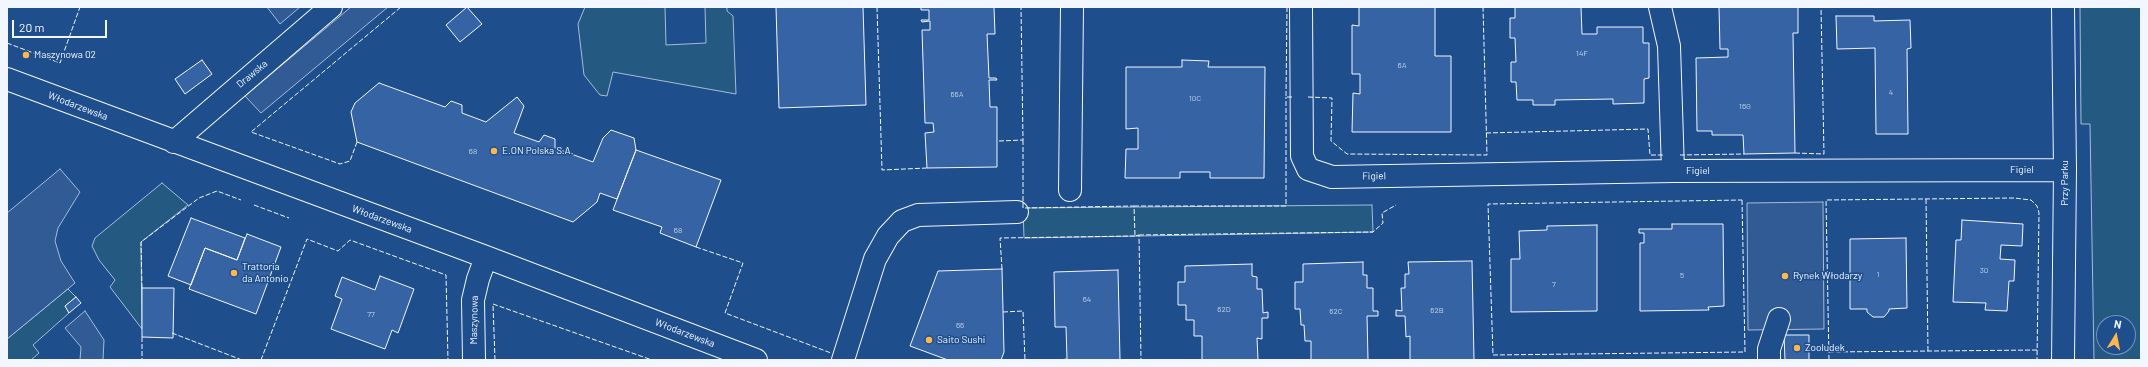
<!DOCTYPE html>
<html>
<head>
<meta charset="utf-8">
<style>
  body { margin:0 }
  #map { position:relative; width:2148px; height:367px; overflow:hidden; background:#1f4e8c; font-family:Barlow,sans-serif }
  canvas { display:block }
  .frame { position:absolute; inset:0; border:8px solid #f2f6ff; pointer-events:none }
  .north { position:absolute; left:2096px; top:315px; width:40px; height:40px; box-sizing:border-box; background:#1f4e8c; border:1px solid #7391ba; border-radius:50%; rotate:10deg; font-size:11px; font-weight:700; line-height:16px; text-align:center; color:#f2f6ff }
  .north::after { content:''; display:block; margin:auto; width:14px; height:18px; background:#ffb74d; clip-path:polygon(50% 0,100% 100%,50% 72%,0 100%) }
  .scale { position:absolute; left:12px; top:20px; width:95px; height:18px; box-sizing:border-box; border:2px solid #f2f6ff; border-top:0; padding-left:5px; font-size:12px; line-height:14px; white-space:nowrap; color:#f2f6ff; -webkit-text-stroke:3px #1f4e8c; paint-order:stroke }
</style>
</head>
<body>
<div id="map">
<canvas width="2148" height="367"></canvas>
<div class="frame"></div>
<div class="north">N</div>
<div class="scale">20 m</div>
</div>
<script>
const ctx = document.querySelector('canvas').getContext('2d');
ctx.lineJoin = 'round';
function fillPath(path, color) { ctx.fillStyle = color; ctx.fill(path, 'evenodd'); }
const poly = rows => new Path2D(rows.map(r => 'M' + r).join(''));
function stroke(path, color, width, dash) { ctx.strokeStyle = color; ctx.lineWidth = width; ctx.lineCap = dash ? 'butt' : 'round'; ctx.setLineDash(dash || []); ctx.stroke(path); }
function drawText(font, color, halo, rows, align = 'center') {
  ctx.font = font + ' Barlow,sans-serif'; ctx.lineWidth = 3; ctx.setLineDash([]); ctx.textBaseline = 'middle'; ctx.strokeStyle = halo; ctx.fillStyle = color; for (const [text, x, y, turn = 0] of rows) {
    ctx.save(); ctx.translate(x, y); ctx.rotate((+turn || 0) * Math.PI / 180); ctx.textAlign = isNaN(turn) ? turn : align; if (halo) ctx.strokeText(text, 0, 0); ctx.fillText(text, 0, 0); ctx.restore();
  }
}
const green = poly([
  [585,7,665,7,666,45,706,43,705,7,727,7,727,11,733,16,736,94,613,72,607,96,600,95,584,75,578,24,585,7],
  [2080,7,2141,7,2141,360,2094,360,2090,124,2081,124,2080,7],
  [2104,323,2128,323,2128,347,2104,347,2104,323],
  [162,183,188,205,141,242,142,329,110,287,115,280,99,260,92,246,95,238,162,183],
  [1372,205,1373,232,1024,238,1023,208,1372,205],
  [68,289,76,297,65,306,69,313,33,345,39,353,31,360,7,360,7,339,68,289]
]);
fillPath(green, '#245a82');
stroke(green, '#a8bbd7', 1);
const parking = poly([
  [267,7,300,7,280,24,267,7],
  [351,7,388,7,261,113,245,96,351,7],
  [60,169,80,192,58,228,55,241,61,261,75,283,7,339,7,213,60,169],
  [1823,202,1824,329,1748,330,1747,203,1823,202],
  [85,311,104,340,103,360,80,360,81,347,65,328,85,311]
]);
fillPath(parking, '#305b95');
stroke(parking, '#a8bbd7', 1);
const building = poly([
  [467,7,482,24,460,42,446,25,467,7],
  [776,7,863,7,866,105,779,108,776,7],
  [921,7,994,7,995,34,987,34,989,78,996,78,997,80,989,80,990,107,997,107,997,167,927,168,925,133,934,132,933,123,925,123,922,30,930,30,930,21,922,22,921,20,929,20,929,10,921,10,921,7],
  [1359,7,1435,7,1435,56,1451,56,1451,132,1352,132,1353,93,1360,94,1360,74,1352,74,1352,25,1359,26,1359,7],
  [1515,7,1581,7,1582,34,1597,34,1597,27,1643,27,1643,43,1649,43,1649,78,1644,79,1644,103,1613,104,1613,99,1555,100,1555,105,1533,105,1533,100,1517,100,1516,82,1511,82,1511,62,1516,62,1515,38,1510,38,1510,18,1515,18,1515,7],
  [1719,7,1798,7,1798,33,1793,33,1795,153,1744,154,1743,135,1712,135,1712,131,1697,131,1696,58,1728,57,1728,49,1720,49,1719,7],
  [1836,16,1874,16,1874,21,1910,20,1911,48,1907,49,1908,134,1876,134,1875,48,1837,49,1836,16],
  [202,60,212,74,185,94,175,79,202,60],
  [1182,60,1209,61,1208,67,1265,67,1264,178,1210,178,1210,172,1180,172,1180,178,1125,178,1126,149,1138,149,1138,128,1126,129,1126,67,1182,67,1182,60],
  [379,83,445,107,451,101,462,105,462,113,486,122,517,97,524,106,514,133,539,142,544,135,555,139,555,148,593,162,603,138,611,130,634,138,636,150,617,199,600,193,597,202,573,222,357,142,351,112,355,103,379,83],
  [636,150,721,180,696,247,660,233,662,227,613,210,636,150],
  [191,218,245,238,237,260,205,248,191,285,168,276,191,218],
  [1962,220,2023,224,2022,246,2001,245,2000,259,2015,260,2014,281,2009,281,2007,311,1985,310,1986,303,1953,302,1956,240,1961,240,1962,220],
  [1672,224,1723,224,1724,306,1708,307,1709,310,1640,311,1640,243,1644,243,1644,233,1639,233,1639,229,1672,229,1672,224],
  [1597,225,1597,311,1511,312,1511,259,1520,259,1519,231,1547,230,1547,226,1597,225],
  [247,234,281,247,256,314,189,289,205,248,237,260,247,234],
  [1906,238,1907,308,1889,309,1889,311,1884,317,1873,317,1867,312,1867,309,1850,309,1850,239,1906,238],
  [1472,261,1474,360,1410,360,1410,336,1406,337,1405,316,1396,316,1396,310,1402,311,1401,288,1405,288,1405,274,1409,274,1408,262,1472,261],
  [1363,262,1363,275,1367,275,1367,288,1373,288,1373,311,1378,311,1378,316,1367,316,1368,360,1311,360,1311,341,1305,341,1304,325,1301,325,1300,309,1295,309,1295,282,1303,282,1303,264,1363,262],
  [1252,264,1252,276,1257,277,1257,289,1262,289,1263,313,1268,312,1268,318,1262,318,1262,339,1257,338,1258,360,1202,360,1202,336,1194,336,1194,320,1186,320,1186,305,1178,305,1178,282,1185,282,1185,266,1252,264],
  [1002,269,1004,352,1001,360,948,360,910,346,938,271,1002,269],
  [1118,270,1120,360,1059,360,1067,359,1066,327,1055,327,1054,272,1118,270],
  [380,276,414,289,398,333,392,330,385,349,331,329,342,299,335,296,342,277,375,290,380,276],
  [142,288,174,288,173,338,142,337,142,288],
  [76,297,81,303,69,313,65,306,76,297],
  [1784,335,1809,335,1809,360,1785,360,1784,335]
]);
fillPath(building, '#3563a3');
stroke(building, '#f2f6ff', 1);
const minor = poly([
  [1301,7,1302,156,1308,169,1332,177,1673,171,2065,170],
  [1660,7,1669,46,1673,171],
  [7,79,486,257,756,360],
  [174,142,331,7],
  [1070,190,1072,7],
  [474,360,473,300,478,279,486,257],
  [843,360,875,259,888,236,902,221,918,215,1017,212],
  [1769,360,1769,349,1779,319],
  [2063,360,2065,170,2063,7]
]);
stroke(minor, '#f2f6ff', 24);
stroke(minor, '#1f4e8c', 22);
stroke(poly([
  [877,7,882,170,927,168],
  [1287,7,1286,97,1292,97],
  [7,43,60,63,80,7],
  [1308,97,1332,98,1331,141,1347,154,1487,155,1483,7],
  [1486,133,1648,129,1650,155,1664,155],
  [1023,140,1023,208,1134,206,1135,236,1139,235,1141,360],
  [999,141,1023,140,1021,7],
  [357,142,350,161,340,164,251,132,401,7],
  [1795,153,1824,154,1821,7],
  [1680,155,1744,154],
  [1926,199,1928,351],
  [1742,200,1745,352,1493,355,1488,204,1742,200],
  [254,205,289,218],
  [1134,206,1286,206,1286,97],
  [1139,235,1373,232,1383,223,1382,213,1396,205],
  [696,247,743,263,725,313,831,353],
  [1002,269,1000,238,1135,236],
  [142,288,141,242,145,239,199,198,217,191,241,200],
  [1003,312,1023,311,1025,360,1059,360],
  [172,333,242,360],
  [142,337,142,360],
  [1829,352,2037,350],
  [261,360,307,239,338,251,350,240,446,275,448,360],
  [495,360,493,304,652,360],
  [1829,360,1826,200,2014,198,2031,200,2037,206,2039,213,2037,360]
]), '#f2f6ff', 1, [5, 2]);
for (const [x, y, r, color] of [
  [26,55,4,"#ffb74d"],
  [494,151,4,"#ffb74d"],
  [234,273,4,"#ffb74d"],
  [1785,276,4,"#ffb74d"],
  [929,340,4,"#ffb74d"],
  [1797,348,4,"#ffb74d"]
]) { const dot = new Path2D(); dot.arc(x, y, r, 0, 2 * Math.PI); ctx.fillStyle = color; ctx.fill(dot); stroke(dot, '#1f4e8c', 1.5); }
drawText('8px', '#c3d1e8', null, [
  ["14F",1582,53],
  ["6A",1402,65],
  ["4",1891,92],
  ["66A",957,94],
  ["10C",1195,98],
  ["16G",1745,106],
  ["68",473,151],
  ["68",678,230],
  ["30",1984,270],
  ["1",1878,274],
  ["5",1682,275],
  ["7",1554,284],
  ["64",1087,299],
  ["62D",1224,309],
  ["62B",1437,310],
  ["62C",1336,311],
  ["77",371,314],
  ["66",960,325]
]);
drawText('10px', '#f2f6ff', '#1f4e8c', [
  ["Maszynowa 02",34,55],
  ["E.ON Polska S.A.",502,151],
  ["Trattoria",242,267],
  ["da Antonio",242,279],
  ["Rynek Włodarzy",1793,276],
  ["Saito Sushi",937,340],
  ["Zooludek",1805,348]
], 'left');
drawText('10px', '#f2f6ff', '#1f4e8c', [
  ["Drawska",252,74,-40],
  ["Włodarzewska",78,106,21],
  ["Figiel",2022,170],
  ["Figiel",1698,171],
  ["Figiel",1374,176,-1],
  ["Przy Parku",2065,183,-90],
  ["Włodarzewska",382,219,20],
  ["Maszynowa",474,320,-89],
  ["Włodarzewska",685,333,21]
]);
</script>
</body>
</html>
